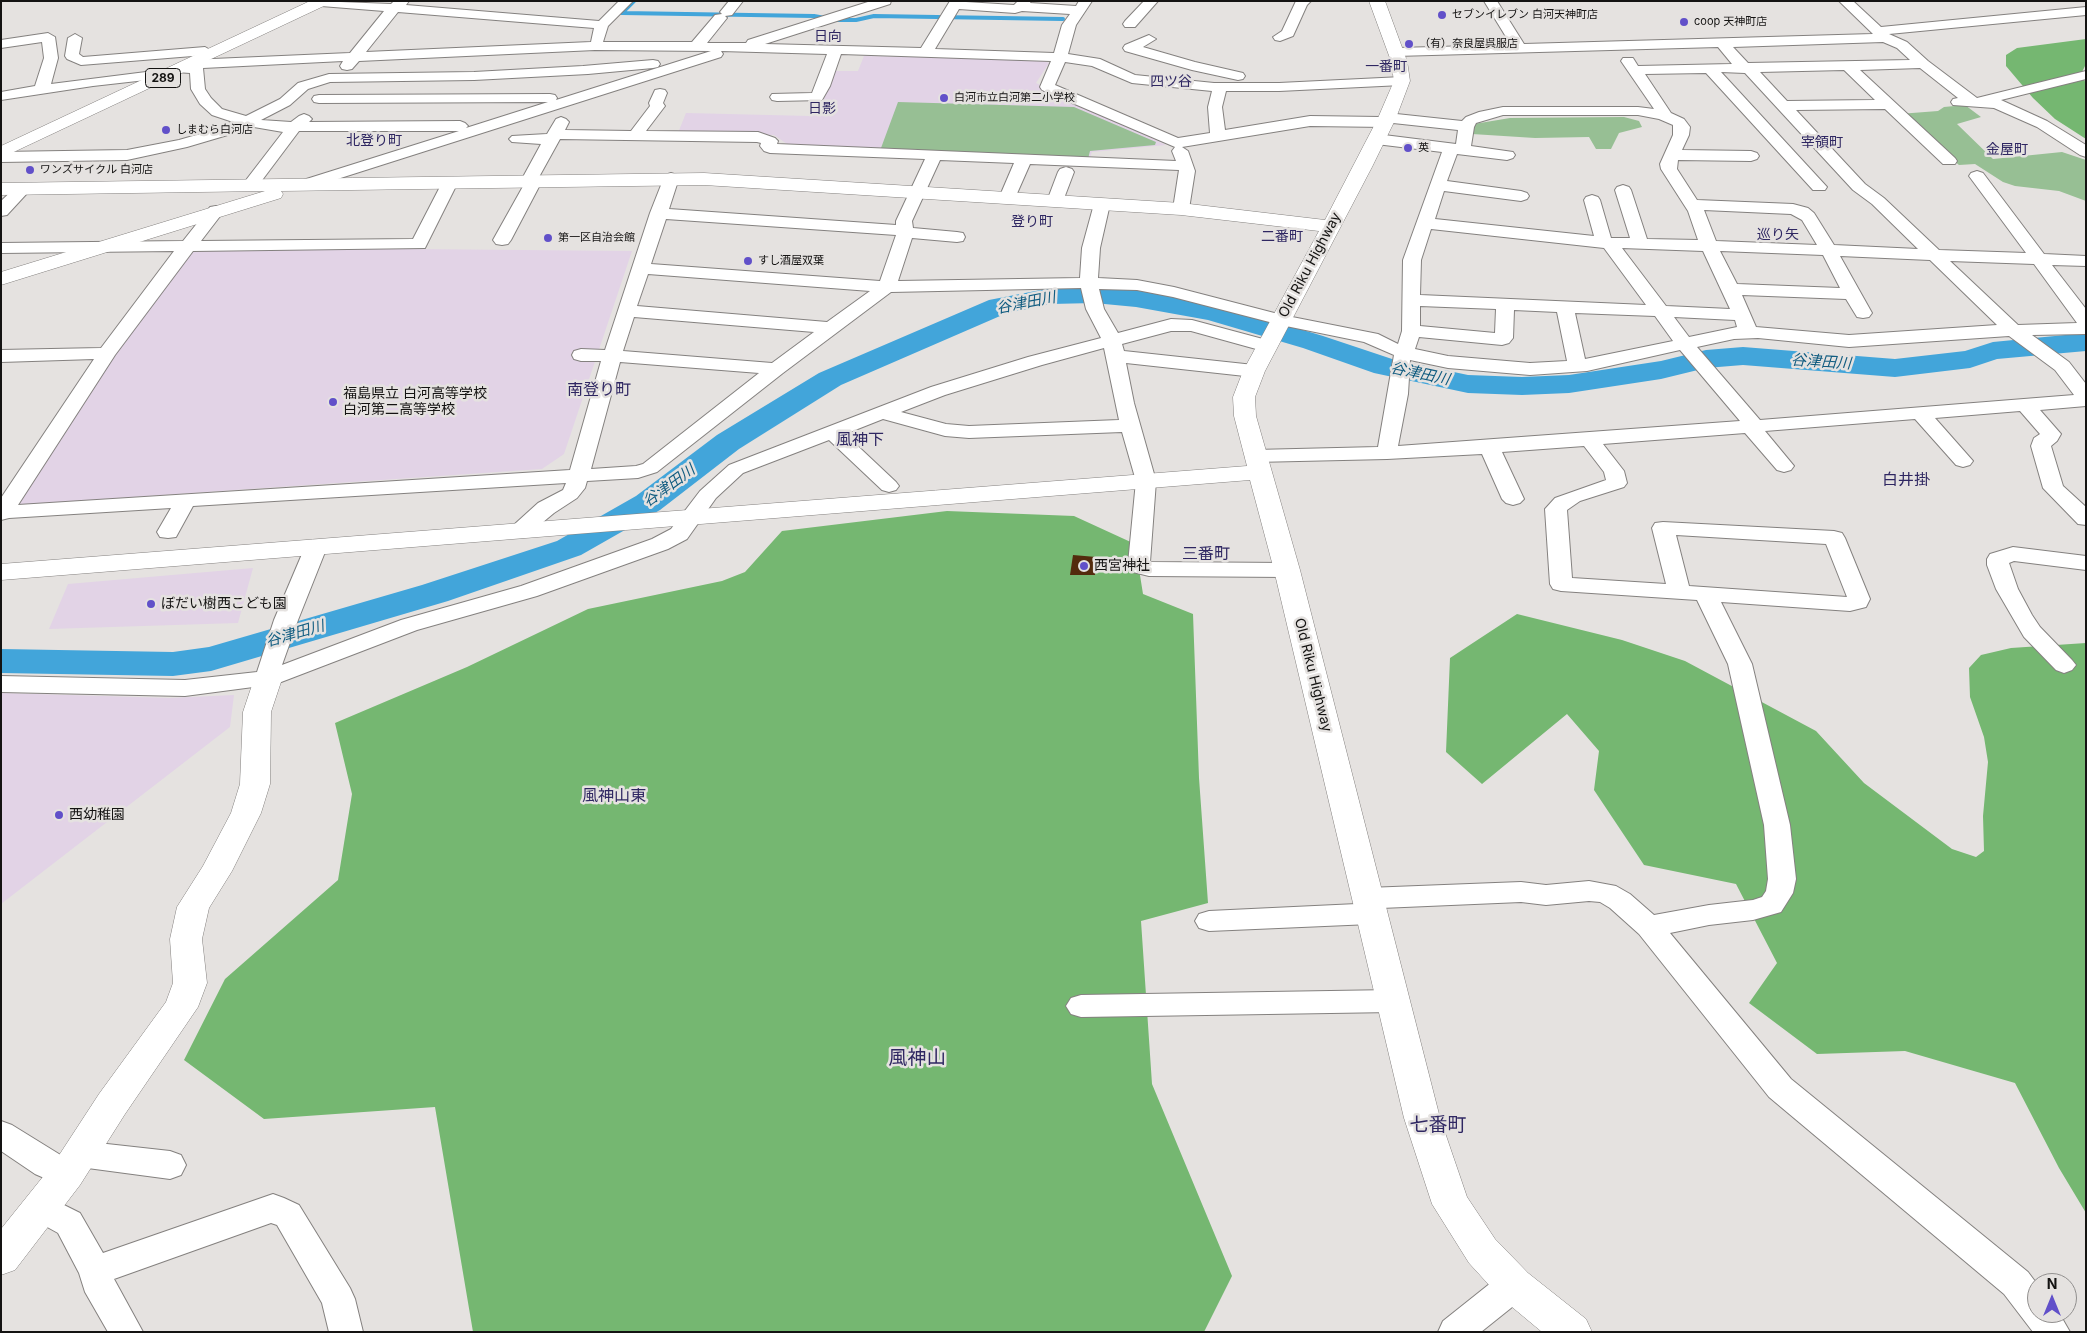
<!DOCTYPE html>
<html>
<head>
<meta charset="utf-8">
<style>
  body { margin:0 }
  #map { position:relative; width:2087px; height:1333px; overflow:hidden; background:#e5e2e0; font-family:Inter,sans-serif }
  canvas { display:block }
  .frame { position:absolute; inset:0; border:2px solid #141312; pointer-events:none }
  .north { position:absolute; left:2027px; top:1273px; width:50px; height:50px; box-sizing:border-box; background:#e5e2e0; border:1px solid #918f8e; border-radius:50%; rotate:0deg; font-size:14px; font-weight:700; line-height:20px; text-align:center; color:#141312 }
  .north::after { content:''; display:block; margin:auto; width:18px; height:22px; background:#6150c9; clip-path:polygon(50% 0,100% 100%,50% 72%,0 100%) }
</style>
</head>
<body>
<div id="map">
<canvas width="2087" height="1333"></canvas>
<div class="frame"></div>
<div class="north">N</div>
</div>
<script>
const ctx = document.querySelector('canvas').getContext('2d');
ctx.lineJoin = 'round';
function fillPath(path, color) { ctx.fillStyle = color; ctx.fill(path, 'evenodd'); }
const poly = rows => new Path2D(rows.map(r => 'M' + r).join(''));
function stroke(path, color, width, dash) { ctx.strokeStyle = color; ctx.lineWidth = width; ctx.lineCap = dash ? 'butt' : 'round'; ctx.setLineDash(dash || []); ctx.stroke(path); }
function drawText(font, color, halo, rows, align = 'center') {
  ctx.font = font + ' Inter,"Noto Sans JP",sans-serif'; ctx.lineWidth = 5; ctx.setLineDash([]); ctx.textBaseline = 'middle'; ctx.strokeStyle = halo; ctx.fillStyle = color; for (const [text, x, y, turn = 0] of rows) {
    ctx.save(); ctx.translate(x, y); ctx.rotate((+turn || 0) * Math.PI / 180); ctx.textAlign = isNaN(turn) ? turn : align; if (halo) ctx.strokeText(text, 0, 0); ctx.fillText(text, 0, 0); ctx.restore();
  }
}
fillPath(poly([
  [864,56,1039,59,1049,63,1036,83,1166,145,1092,152,1089,160,787,144,774,135,678,133,686,113,810,116,834,71,858,71],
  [191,247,632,251,564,454,542,469,17,505,118,349],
  [253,568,238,623,49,629,68,584],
  [1,693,170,698,234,695,230,727,1,904]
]), '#e2d3e6');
fillPath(poly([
  [898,102,1074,107,1156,142,1155,145,1090,151,1088,159,881,148],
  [1965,105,1981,117,1957,124,1993,159,2062,152,2086,160,2086,201,2059,191,2015,186,2003,182,1975,164,1959,165,1899,114,1938,111,1944,107],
  [1624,117,1639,121,1642,127,1619,133,1611,149,1596,149,1589,137,1535,138,1472,134,1474,124,1510,118]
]), '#97bf94');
fillPath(poly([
  [2086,39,2086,64,2082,72,2086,85,2086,139,2055,119,2033,98,2006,66,2006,55,2017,48],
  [947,511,1074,516,1135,544,1143,594,1193,614,1199,778,1208,903,1141,921,1152,1084,1232,1276,1204,1332,473,1332,435,1107,264,1119,184,1060,225,979,338,880,352,794,335,723,467,667,588,609,722,581,745,572,782,531],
  [1517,614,1622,640,1685,661,1816,731,1864,783,1952,849,1976,857,1984,851,1983,816,1988,762,1984,737,1970,697,1969,668,1981,655,2011,648,2086,643,2086,1213,2059,1168,2015,1083,1905,1051,1817,1054,1749,1003,1777,963,1736,884,1644,865,1594,790,1599,751,1567,714,1482,784,1446,752,1450,658]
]), '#75b771');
stroke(poly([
  [634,1,622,13,814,16,836,20,856,20,874,16,1063,19]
]), '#42a5da', 4);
fillPath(poly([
  [1094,287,1136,289,1213,303,1323,336,1392,359,1468,375,1522,377,1569,375,1661,361,1706,350,1743,347,1895,359,1965,351,1993,342,2086,333,2086,351,1997,359,1970,368,1895,377,1743,365,1706,368,1661,379,1569,393,1522,395,1468,393,1374,373,1303,348,1208,320,1136,307,1094,303,1051,304,1007,313,841,385,739,449,660,510,581,555,448,601,211,671,173,676,1,673,1,649,173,652,209,647,422,585,557,541,636,496,717,435,819,373,989,300,1051,288,1094,287]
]), '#42a5da');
fillPath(poly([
  [1073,555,1096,557,1095,575,1070,575]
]), '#532b0d');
const minor = poly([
  [315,1,391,4,394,1,409,1,406,5,599,21,619,1,633,1,608,26,603,42,692,42,715,15,722,14,720,12,729,1,743,1,732,15,725,16,727,18,707,43,746,43,748,40,871,1,891,1,890,4,765,44,921,48,950,1,1014,5,1018,1,1031,1,1030,3,1076,6,1079,1,1092,1,1076,25,1068,54,1100,59,1135,75,1214,83,1279,83,1402,77,1407,78,1409,81,1407,84,1402,85,1279,91,1226,91,1222,107,1225,130,1310,116,1380,117,1387,113,1462,121,1466,117,1479,112,1503,107,1638,107,1654,109,1621,61,1623,58,1633,58,1638,66,1732,64,1718,47,1396,56,1389,52,1396,48,1511,45,1484,1,1497,1,1524,44,1873,34,1839,1,1853,1,1881,27,2086,7,2086,15,1889,34,1907,42,1928,61,1977,98,2086,71,2086,79,2001,100,2047,121,2086,145,2086,157,2080,155,2037,127,1994,108,1953,105,1951,102,1953,99,1958,98,1920,68,1860,70,1955,158,1957,161,1955,164,1943,164,1885,109,1796,110,1865,184,1884,198,1939,250,2026,253,1969,176,1971,173,1977,171,1983,173,2044,254,2086,256,2086,266,2052,265,2086,309,2086,334,2032,335,2069,362,2086,384,2086,406,2040,410,2061,434,2057,441,2051,446,2063,486,2086,507,2086,525,2078,524,2043,488,2031,446,2034,438,2040,434,2020,411,1935,418,1973,461,1970,465,1963,467,1956,465,1915,419,1765,431,1794,466,1791,470,1784,472,1777,470,1745,433,1603,444,1624,471,1627,483,1624,487,1580,501,1567,510,1572,578,1666,584,1652,528,1655,523,1663,522,1834,531,1842,533,1845,538,1870,599,1866,607,1850,611,1721,602,1752,664,1790,825,1796,879,1793,893,1781,912,1753,920,1709,925,1670,933,1791,1079,2028,1272,2037,1284,2037,1313,2059,1313,2070,1332,2033,1332,2004,1294,1769,1097,1639,934,1610,908,1600,902,1589,901,1546,905,1521,902,1381,908,1385,914,1381,921,1371,924,1209,931,1199,928,1195,921,1199,914,1209,911,1357,904,1353,898,1357,891,1367,888,1521,882,1546,885,1589,881,1616,886,1630,894,1654,915,1709,905,1753,900,1762,897,1766,891,1768,879,1764,825,1728,664,1697,600,1561,591,1553,589,1550,584,1545,509,1555,498,1606,480,1604,472,1584,446,1502,452,1524,499,1520,503,1513,505,1506,503,1502,499,1482,454,1387,459,1255,462,1248,460,1245,456,1248,452,1255,450,1378,447,1394,355,1364,342,1281,325,1173,297,1137,290,1099,289,1104,309,1118,333,1171,319,1192,320,1274,342,1276,346,1274,350,1267,352,1191,331,1171,331,1122,344,1124,351,1254,365,1261,367,1264,371,1261,375,1254,377,1126,363,1134,403,1156,481,1150,562,1287,563,1295,565,1298,570,1295,575,1287,577,1149,576,1133,572,1128,564,1136,481,1122,432,969,438,945,436,883,419,845,434,896,482,899,486,896,490,889,492,882,490,829,440,743,473,716,498,687,539,668,549,537,596,417,630,276,684,185,696,1,692,1,676,185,680,257,672,274,620,305,547,308,542,316,540,324,542,327,547,298,620,282,665,401,620,521,586,652,539,671,529,700,491,729,465,931,387,1028,357,1101,338,1086,309,1081,288,891,292,783,373,657,472,638,478,587,481,585,488,577,498,554,513,525,537,517,538,509,537,506,532,538,503,563,490,566,483,193,506,176,537,168,538,160,537,157,532,171,508,9,518,1,520,1,498,94,359,1,362,1,350,101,348,174,251,1,253,1,243,183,241,210,207,216,206,222,207,224,211,201,241,413,239,444,179,456,179,458,182,425,248,193,251,115,355,18,505,570,470,601,361,581,361,574,359,572,355,574,351,581,349,605,350,650,213,665,175,671,173,677,175,679,178,669,209,896,225,896,221,925,159,770,153,764,151,760,146,761,143,757,142,560,139,539,177,542,181,511,240,508,244,502,245,496,244,493,240,526,181,523,177,541,144,512,142,509,139,512,136,547,134,556,119,561,117,566,119,569,122,565,130,631,131,650,106,649,103,655,90,660,89,665,90,667,93,663,103,665,106,646,131,758,132,775,138,778,141,777,144,1176,161,1172,151,1175,147,1042,90,1040,87,1051,61,841,54,830,86,822,100,777,101,772,100,770,97,772,94,812,93,827,54,721,51,723,54,721,57,306,189,300,187,298,184,300,181,459,131,299,131,257,187,251,189,245,187,243,184,283,132,248,126,231,134,187,147,127,160,1,162,1,152,127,150,179,140,221,128,233,122,212,115,200,104,191,89,190,73,176,72,174,69,176,66,183,65,185,61,190,60,350,53,384,11,321,6,316,5,315,1],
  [959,9,1015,13,1022,11,1070,14,1062,25,1054,53,935,49,959,9],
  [398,12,594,28,591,42,366,52,398,12],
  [1883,42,1897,48,1910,60,1748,63,1733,47,1883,42],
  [595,50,711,51,556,100,557,98,555,95,550,94,319,95,314,96,312,99,314,102,319,103,548,102,466,128,468,126,465,123,460,121,309,122,312,119,309,116,304,114,299,116,291,122,261,120,290,105,308,89,330,82,474,80,588,74,653,68,658,67,660,64,658,61,653,60,583,66,474,72,329,74,298,83,280,99,246,116,222,109,211,98,205,89,203,68,343,61,340,66,342,69,347,70,352,69,359,61,595,50],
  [1065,62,1092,66,1132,83,1212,91,1208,107,1210,133,1178,138,1055,85,1065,62],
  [1844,70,1875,100,1787,101,1760,72,1844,70],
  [1721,72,1745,73,1853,190,1872,204,1918,249,1834,245,1814,213,1808,208,1793,204,1697,200,1677,169,1678,160,1751,161,1757,159,1759,156,1757,153,1751,151,1682,150,1689,135,1690,127,1684,119,1671,113,1645,74,1706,73,1813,190,1825,190,1827,187,1721,72],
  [1503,115,1638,115,1659,119,1673,125,1673,135,1660,164,1661,169,1688,211,1698,240,1647,239,1631,190,1629,187,1623,185,1617,187,1615,190,1630,238,1611,238,1600,200,1598,197,1592,195,1586,197,1584,200,1594,236,1435,219,1444,191,1521,201,1527,199,1529,196,1527,193,1521,191,1447,181,1457,154,1507,160,1513,158,1515,155,1513,152,1471,146,1474,127,1476,123,1503,115],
  [1393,123,1458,130,1456,144,1376,134,1371,136,1368,139,1371,142,1376,144,1442,152,1403,260,1402,331,1398,344,1378,334,1282,315,1174,287,1137,280,1098,278,1100,248,1110,204,1108,201,1102,199,1096,201,1094,204,1082,248,1080,278,898,281,912,238,957,242,963,241,965,237,963,233,957,232,913,228,912,221,940,160,1014,163,999,198,1001,201,1007,203,1013,201,1015,198,1030,164,1179,170,1173,209,1175,213,1181,214,1187,213,1189,209,1195,171,1188,151,1182,147,1310,126,1386,127,1393,123],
  [1704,210,1791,214,1802,220,1817,245,1716,241,1704,210],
  [666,219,896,235,880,281,651,264,666,219],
  [1431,229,1604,248,1646,305,1420,295,1421,260,1431,229],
  [1622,248,1703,251,1730,309,1666,306,1622,248],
  [1720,251,1823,255,1840,288,1737,284,1720,251],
  [1840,256,1930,260,1997,325,1849,335,1756,327,1742,295,1846,299,1857,317,1863,318,1869,317,1872,313,1840,256],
  [1950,261,2034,264,2077,323,2018,325,1950,261],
  [648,274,870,291,827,322,637,306,648,274],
  [1420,306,1496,309,1495,333,1420,326,1420,306],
  [1514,310,1557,312,1567,361,1530,363,1448,356,1415,349,1419,337,1502,345,1509,343,1513,338,1514,310],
  [1575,313,1655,316,1673,341,1585,359,1575,313],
  [634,317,814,332,772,363,623,351,634,317],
  [1674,317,1735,320,1737,327,1689,337,1674,317],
  [2009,336,2055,370,2074,395,1760,420,1697,347,1734,339,1758,338,1849,347,2009,336],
  [1104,348,1119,420,969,426,946,424,901,412,945,395,1042,365,1104,348],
  [1680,350,1740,421,1398,446,1408,394,1410,360,1448,368,1530,375,1587,371,1680,350],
  [620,362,759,373,643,464,636,466,591,469,620,362],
  [1676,535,1826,544,1847,597,1689,586,1676,535],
  [1144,1,1158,1,1135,27,1125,27,1123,24,1125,21,1144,1],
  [1296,1,1311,1,1307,5,1293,36,1280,41,1275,40,1273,37,1282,31,1296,1],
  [48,33,55,37,58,58,51,84,146,72,164,73,169,74,171,77,169,80,164,81,146,80,93,86,1,100,1,92,35,86,44,58,42,42,1,48,1,40,48,33],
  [75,34,82,38,79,54,83,57,205,47,212,51,205,55,81,65,67,59,65,56,68,38,75,34],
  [1149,35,1156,39,1143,47,1195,62,1243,73,1245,76,1243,79,1238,80,1192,70,1125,51,1123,48,1125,45,1149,35],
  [1066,167,1072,169,1074,172,1063,201,1061,204,1055,206,1049,204,1047,201,1058,172,1060,169,1066,167],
  [23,184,29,186,31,189,7,215,1,216,1,201,17,186,23,184],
  [2013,547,2086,556,2086,570,2014,561,2009,563,2018,589,2032,615,2040,627,2072,660,2076,665,2072,670,2064,673,2056,670,2024,637,1996,589,1987,565,1987,559,1990,554,2013,547],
  [1393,990,1403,993,1408,1001,1403,1009,1393,1012,1081,1017,1071,1014,1066,1006,1071,998,1081,995,1393,990],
  [1,1121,12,1125,67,1159,64,1154,69,1145,80,1141,170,1151,181,1155,186,1165,181,1175,170,1179,80,1167,83,1174,78,1184,67,1188,35,1174,1,1151,1,1121],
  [42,1194,80,1213,103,1253,273,1194,284,1198,299,1205,350,1288,355,1299,363,1332,329,1332,322,1303,277,1225,271,1223,114,1279,143,1332,108,1332,85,1292,79,1273,58,1233,31,1218,26,1208,31,1198,42,1194],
  [1514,1270,1526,1274,1531,1285,1526,1296,1481,1332,1438,1332,1443,1321,1502,1274,1514,1270]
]);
const tertiary = poly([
  [1369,1,1385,1,1407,61,1410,81,1396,118,1372,167,1265,371,1255,397,1256,416,1300,570,1440,1118,1467,1197,1495,1239,1528,1273,1586,1319,1592,1332,1542,1332,1500,1297,1469,1263,1432,1204,1404,1118,1274,570,1250,480,1,580,1,564,1247,466,1234,416,1233,397,1243,371,1319,231,1181,215,704,185,281,191,283,194,281,198,1,285,1,272,265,191,1,195,1,183,704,173,1181,203,1325,220,1378,118,1394,81,1391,61,1369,1],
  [268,670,278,673,282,679,271,712,270,784,261,813,232,871,209,908,202,939,207,983,198,1007,125,1114,80,1185,15,1270,1,1275,1,1229,54,1163,99,1094,166,1002,173,983,170,939,177,907,203,866,231,813,240,784,243,712,254,679,258,673,268,670]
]);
const trunk = poly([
  [310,1,331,1,328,4,1,158,1,146,310,1]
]);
stroke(minor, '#84817f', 2);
stroke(tertiary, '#84817f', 1);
stroke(trunk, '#84817f', 1);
fillPath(minor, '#fff');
fillPath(tertiary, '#fff');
fillPath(trunk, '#fff');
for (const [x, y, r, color] of [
  [1442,15,5,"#6150c9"],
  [1684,22,5,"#6150c9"],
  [1409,44,5,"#6150c9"],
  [944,98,5,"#6150c9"],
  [166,130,5,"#6150c9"],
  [1408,148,5,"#6150c9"],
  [30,170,5,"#6150c9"],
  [548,238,5,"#6150c9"],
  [748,261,5,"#6150c9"],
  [333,402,5,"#6150c9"],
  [1084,566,5,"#6150c9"],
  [151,604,5,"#6150c9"],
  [59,815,5,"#6150c9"]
]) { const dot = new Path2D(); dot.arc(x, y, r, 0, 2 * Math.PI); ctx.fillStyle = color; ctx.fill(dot); stroke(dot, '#e5e2e0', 2); }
drawText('11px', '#141312', '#e5e2e0', [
  ["セブンイレブン 白河天神町店",1452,15],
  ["coop 天神町店",1694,22],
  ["（有）奈良屋呉服店",1419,44],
  ["白河市立白河第二小学校",954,98],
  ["しまむら白河店",176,130],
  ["英",1418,148],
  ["ワンズサイクル 白河店",40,170],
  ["第一区自治会館",558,238],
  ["すし酒屋双葉",758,261]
], 'left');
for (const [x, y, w] of [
  [163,78,35]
]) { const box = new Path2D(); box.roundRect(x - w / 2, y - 9.5, w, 19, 4); ctx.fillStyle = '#e5e2e0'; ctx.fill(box); stroke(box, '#141312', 1); }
drawText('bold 12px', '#141312', null, [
  ["289",163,78]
]);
drawText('14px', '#2f2762', '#e5e2e0', [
  ["日向",828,37],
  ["一番町",1386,67],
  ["四ツ谷",1171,82],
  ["日影",822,109],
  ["北登り町",374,141],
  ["宰領町",1822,143],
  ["金屋町",2007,150],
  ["登り町",1032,222],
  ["巡り矢",1778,235],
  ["二番町",1282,237]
]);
drawText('14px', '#141312', '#e5e2e0', [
  ["Old Riku Highway",1310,265,-62],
  ["Old Riku Highway",1313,675,76]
]);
drawText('14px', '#141312', '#e5e2e0', [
  ["福島県立 白河高等学校",343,394],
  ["白河第二高等学校",343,410],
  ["西宮神社",1094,566],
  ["ぼだい樹西こども園",161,604],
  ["西幼稚園",69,815]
], 'left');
drawText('italic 15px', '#115c80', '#e5e2e0', [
  ["谷津田川",1026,303,-11],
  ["谷津田川",1821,362,4],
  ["谷津田川",1420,374,12],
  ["谷津田川",669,486,-36],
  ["谷津田川",295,634,-16]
]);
drawText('16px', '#2f2762', '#e5e2e0', [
  ["南登り町",599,390],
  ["風神下",860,440],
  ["白井掛",1906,480],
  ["三番町",1206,554],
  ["風神山東",614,796]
]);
drawText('19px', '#2f2762', '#e5e2e0', [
  ["風神山",917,1058],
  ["七番町",1438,1125]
]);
</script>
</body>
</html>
